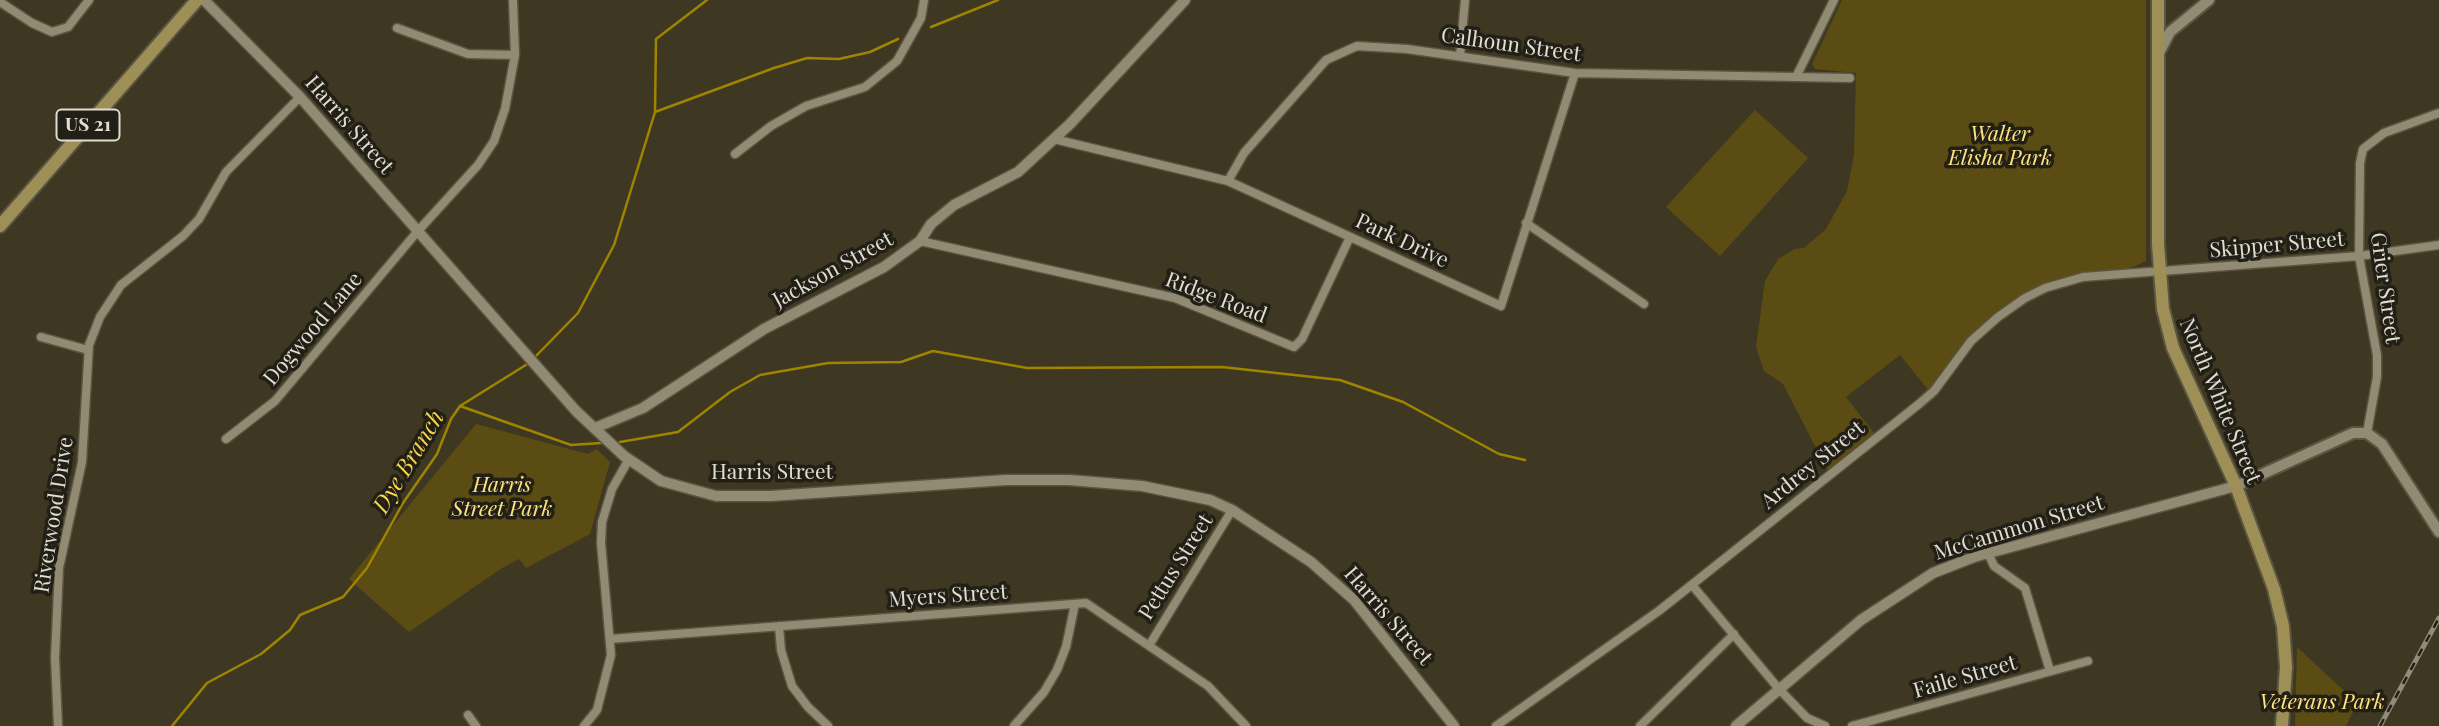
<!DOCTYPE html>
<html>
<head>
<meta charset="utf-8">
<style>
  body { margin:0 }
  canvas { display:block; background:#3e3822 }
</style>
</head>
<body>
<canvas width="2439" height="726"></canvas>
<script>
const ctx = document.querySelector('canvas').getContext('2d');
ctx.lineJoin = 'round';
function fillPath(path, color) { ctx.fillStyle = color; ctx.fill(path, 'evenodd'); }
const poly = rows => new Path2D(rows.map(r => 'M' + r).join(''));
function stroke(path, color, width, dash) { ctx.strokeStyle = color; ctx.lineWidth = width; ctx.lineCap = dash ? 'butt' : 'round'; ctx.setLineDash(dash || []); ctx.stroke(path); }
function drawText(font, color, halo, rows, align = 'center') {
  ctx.font = font + ' "Playfair Display",serif'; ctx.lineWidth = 7; ctx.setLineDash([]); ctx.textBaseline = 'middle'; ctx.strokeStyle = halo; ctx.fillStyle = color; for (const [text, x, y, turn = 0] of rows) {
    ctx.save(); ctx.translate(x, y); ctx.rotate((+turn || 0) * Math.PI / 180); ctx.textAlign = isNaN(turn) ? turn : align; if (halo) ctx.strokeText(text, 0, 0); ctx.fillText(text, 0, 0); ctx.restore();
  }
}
fillPath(poly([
  [1842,0,2146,0,2146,261,2122,272,2061,281,1981,329,1930,392,1900,355,1846,397,1874,433,1828,471,1783,384,1764,371,1756,347,1765,281,1778,259,1795,249,1804,248,1826,229,1847,191,1854,155,1856,73,1815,69,1812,64],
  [1755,110,1808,158,1720,256,1666,207],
  [476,424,588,454,597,449,610,462,590,534,526,568,519,559,502,568,409,632,349,579],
  [2297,647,2357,703,2346,726,2295,726]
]), '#5a4c12');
stroke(poly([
  [931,27,998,0],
  [655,112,774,68,807,58,839,59,870,52,898,39],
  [534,358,578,313,614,245,655,112,656,39,707,0],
  [460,406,571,445,601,443],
  [620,442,678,432,730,392,760,375,828,363,901,362,933,351,1027,368,1222,367,1340,380,1403,402,1499,454,1525,460],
  [172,726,207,683,261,654,290,630,300,615,343,597,367,568,403,503,437,454,451,419,460,406,529,363]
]), '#9f8400', 2.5);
const minor = poly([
  [0,2,32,23,52,32,68,27,89,0],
  [397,28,468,54,515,55],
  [1460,56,1465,0],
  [1796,77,1834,0],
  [1054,139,1228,181,1501,306,1575,73],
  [735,154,771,126,806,106,865,87,897,61,921,18,924,0],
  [1228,181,1244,153,1326,60,1357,46,1407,49,1575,73,1850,78],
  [1526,223,1644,304],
  [920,241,1175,298,1294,347,1302,339,1350,237],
  [41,337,88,350],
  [2367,433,2377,377,2377,355,2359,256,2360,163,2363,149,2384,133,2439,113],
  [226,439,275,401,417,232,478,165,494,141,505,109,515,55,513,0],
  [1988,553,1994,566,2025,588,2050,671],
  [1692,585,1779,689,1807,718,1825,726],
  [779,626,781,650,792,686,808,707,828,726],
  [610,639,1086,603,1208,686,1246,726],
  [1150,644,1232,510],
  [468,715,476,726],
  [58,726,55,658,59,568,82,462,89,345,100,317,121,285,183,236,199,219,226,172,300,97],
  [584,726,597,710,611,655,601,543,602,522,612,489,629,459],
  [1014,726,1044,692,1057,670,1066,647,1075,604],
  [1496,726,1660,610,1919,404,1934,391,1971,341,1998,317,2025,298,2045,288,2083,277,2359,256,2439,245],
  [1640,726,1734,634],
  [1852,726,2088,661]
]);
const tertiary = poly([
  [204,0,300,97,576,411,624,456,661,481,716,496,771,496,1006,480,1069,480,1142,486,1210,500,1232,510,1311,562,1354,600,1454,726],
  [595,428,643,408,764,329,884,267,920,241,931,224,954,205,1018,172,1070,124,1185,0],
  [1736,726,1861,620,1933,573,1974,557,2236,486]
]);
const secondary = poly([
  [2158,55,2170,32,2209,0],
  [2236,486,2353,433,2367,433,2382,444,2439,532]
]);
const primary = poly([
  [2158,0,2158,244,2163,309,2173,348,2236,486,2274,589,2283,626,2286,667,2282,726],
  [0,226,197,0]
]);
stroke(minor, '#5a5441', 11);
stroke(tertiary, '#5a5441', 13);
stroke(secondary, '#5a5441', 14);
stroke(primary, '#5a5441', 16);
stroke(minor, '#928b73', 8);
stroke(tertiary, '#928b73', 10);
stroke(secondary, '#928b73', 10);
stroke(primary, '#9e8f57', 12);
const rail = poly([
  [2380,726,2439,618]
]);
stroke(rail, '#908b7a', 5);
stroke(rail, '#221f16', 2.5, [8]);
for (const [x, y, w] of [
  [88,125,63]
]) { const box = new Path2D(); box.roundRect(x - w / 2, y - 15.5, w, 31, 5); ctx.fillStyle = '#221f16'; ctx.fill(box); stroke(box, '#e1ddd0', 2); }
drawText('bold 19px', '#e1ddd0', null, [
  ["US 21",88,125]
]);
drawText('21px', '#e1ddd0', '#221f16', [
  ["Calhoun Street",1511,45,8],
  ["Harris Street",349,125,49],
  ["Park Drive",1402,241,25],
  ["Skipper Street",2277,245,-5],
  ["Jackson Street",833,270,-29],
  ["Grier Street",2385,288,82],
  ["Ridge Road",1216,298,21],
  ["Dogwood Lane",313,329,-50],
  ["North White Street",2220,401,67],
  ["Ardrey Street",1813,465,-39],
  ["Harris Street",772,472],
  ["Riverwood Drive",54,515,-81],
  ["McCammon Street",2019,528,-17],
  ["Pettus Street",1176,567,-58],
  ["Myers Street",948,596,-4],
  ["Harris Street",1388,616,49],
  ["Faile Street",1965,677,-16]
]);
drawText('italic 21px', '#ffe37d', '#221f16', [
  ["Walter",2000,134],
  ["Elisha Park",2000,158],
  ["Harris",502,485],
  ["Street Park",502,509],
  ["Veterans Park",2322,702]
]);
drawText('italic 23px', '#f8d548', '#221f16', [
  ["Dye Branch",409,462,-59]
]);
</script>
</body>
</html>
